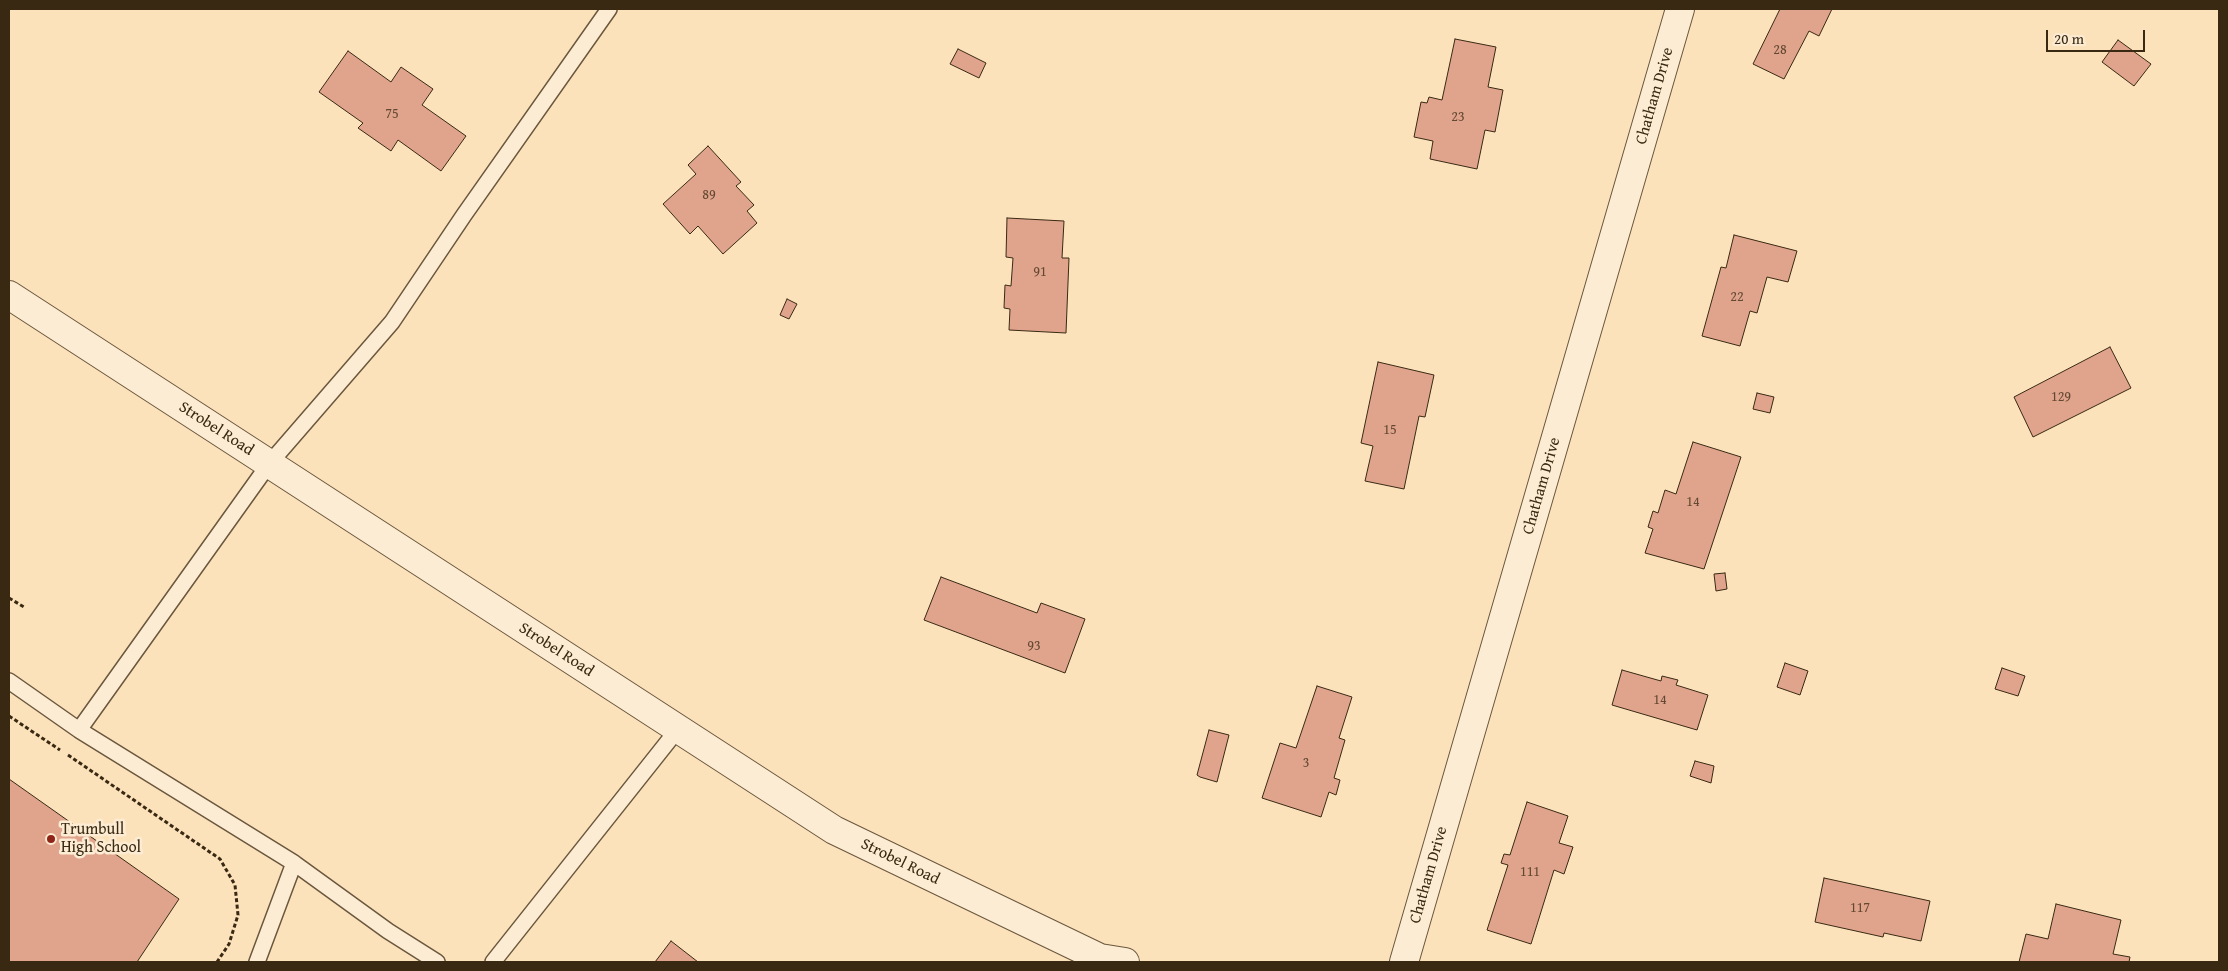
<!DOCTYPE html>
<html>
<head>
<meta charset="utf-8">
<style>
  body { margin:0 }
  #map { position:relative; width:2228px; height:971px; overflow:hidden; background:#fbe2bb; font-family:"Gentium Book Plus",serif }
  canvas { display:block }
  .frame { position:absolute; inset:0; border:10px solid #392913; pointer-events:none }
  .scale { position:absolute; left:2046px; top:30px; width:99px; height:22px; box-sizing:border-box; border:2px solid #392913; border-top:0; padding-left:6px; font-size:15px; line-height:18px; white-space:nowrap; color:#392913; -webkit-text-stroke:4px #fcecd3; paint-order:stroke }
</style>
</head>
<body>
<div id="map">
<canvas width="2228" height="971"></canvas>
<div class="frame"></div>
<div class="scale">20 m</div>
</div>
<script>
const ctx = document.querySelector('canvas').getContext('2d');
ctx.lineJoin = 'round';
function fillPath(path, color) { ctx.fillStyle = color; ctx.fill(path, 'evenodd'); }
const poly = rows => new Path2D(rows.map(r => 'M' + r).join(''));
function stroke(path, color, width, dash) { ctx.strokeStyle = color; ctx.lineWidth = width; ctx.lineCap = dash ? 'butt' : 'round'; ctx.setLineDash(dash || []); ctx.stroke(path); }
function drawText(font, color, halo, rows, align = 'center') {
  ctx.font = font + ' "Gentium Book Plus",serif'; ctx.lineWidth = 5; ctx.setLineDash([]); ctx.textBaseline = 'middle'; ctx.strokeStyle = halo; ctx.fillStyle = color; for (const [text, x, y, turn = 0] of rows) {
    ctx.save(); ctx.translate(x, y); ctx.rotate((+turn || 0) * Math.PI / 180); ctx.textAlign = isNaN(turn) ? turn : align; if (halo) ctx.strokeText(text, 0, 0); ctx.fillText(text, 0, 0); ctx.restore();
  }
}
const building = poly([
  [1780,9,1832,9,1819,36,1809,31,1784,79,1753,64,1780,9],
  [1455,39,1496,47,1488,87,1503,90,1495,132,1485,130,1477,169,1430,159,1433,141,1414,137,1421,102,1427,103,1429,97,1442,100,1455,39],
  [2118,40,2151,64,2134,86,2102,62,2118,40],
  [958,49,986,63,979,78,950,64,958,49],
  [348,51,391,82,401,67,433,89,422,105,466,136,441,171,398,140,391,151,358,128,363,123,319,92,348,51],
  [708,146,741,182,736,186,754,205,747,211,757,223,723,254,698,226,690,234,663,204,696,174,688,165,708,146],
  [1007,218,1064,221,1062,258,1069,258,1066,333,1009,330,1010,309,1004,308,1005,285,1011,286,1013,258,1006,257,1007,218],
  [1734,235,1797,251,1788,282,1767,277,1757,313,1750,311,1740,346,1702,336,1721,267,1726,268,1734,235],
  [787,299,797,304,789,319,780,315,787,299],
  [2110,347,2131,388,2033,437,2014,397,2110,347],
  [1378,362,1434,375,1425,417,1419,416,1404,489,1365,481,1373,446,1361,443,1378,362],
  [1757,393,1774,397,1770,413,1753,409,1757,393],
  [1693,442,1741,457,1704,569,1645,553,1653,529,1648,527,1653,511,1658,513,1665,490,1676,494,1693,442],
  [1725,573,1727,589,1716,591,1714,574,1725,573],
  [941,577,1037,613,1041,603,1085,619,1065,673,924,620,941,577],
  [1785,663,1808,671,1800,695,1777,687,1785,663],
  [2002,668,2025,676,2018,696,1995,689,2002,668],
  [1622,670,1661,681,1662,676,1678,680,1676,685,1708,695,1697,730,1612,705,1622,670],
  [1317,686,1352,697,1339,738,1345,740,1334,778,1340,780,1336,795,1329,792,1321,817,1262,798,1280,743,1296,748,1317,686],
  [1209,730,1229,735,1217,782,1200,777,1197,775,1209,730],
  [1695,761,1714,766,1711,783,1690,776,1695,761],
  [9,779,179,899,137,962,9,962,9,779],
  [1527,802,1568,816,1559,843,1573,847,1564,874,1554,870,1531,944,1487,930,1508,865,1501,863,1504,854,1510,855,1527,802],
  [1824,878,1930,901,1921,941,1884,933,1883,937,1815,922,1824,878],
  [2056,904,2121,920,2113,954,2130,957,2129,962,2019,962,2026,934,2048,939,2056,904],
  [671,941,698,962,655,962,671,941]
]);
fillPath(building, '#e0a38c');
stroke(building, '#392913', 1);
const service = poly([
  [9,681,79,730],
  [294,863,388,931,437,962],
  [257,962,294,863,79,730,269,464,392,322,464,215,609,9],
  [493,962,678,729]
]);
const minor = poly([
  [1404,962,1680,9]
]);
const tertiary = poly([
  [9,295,834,830,1100,958,1125,962]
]);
stroke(service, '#6a573d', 18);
stroke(minor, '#6a573d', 30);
stroke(tertiary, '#6a573d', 30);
stroke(poly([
  [9,598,24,607],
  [9,716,60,750],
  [68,755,220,859,235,885,238,915,229,944,217,962]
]), '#392913', 3, [4, 2.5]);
stroke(service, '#fcecd3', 15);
stroke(minor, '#fcecd3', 28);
stroke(tertiary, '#fcecd3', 28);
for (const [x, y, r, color] of [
  [51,839,5,"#8f2418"]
]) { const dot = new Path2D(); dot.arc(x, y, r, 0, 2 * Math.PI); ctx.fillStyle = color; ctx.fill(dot); stroke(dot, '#fcecd3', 2); }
drawText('14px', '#634831', null, [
  ["28",1780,50],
  ["75",392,114],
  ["23",1458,117],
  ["89",709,195],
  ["91",1040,272],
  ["22",1737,297],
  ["129",2061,397],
  ["15",1390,430],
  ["14",1693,502],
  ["93",1034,646],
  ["14",1660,700],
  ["3",1306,763],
  ["111",1530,872],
  ["117",1860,908]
]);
drawText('16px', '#392913', '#fcecd3', [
  ["Chatham Drive",1655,96,-74],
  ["Strobel Road",216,429,33],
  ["Chatham Drive",1542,486,-74],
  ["Strobel Road",556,650,33],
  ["Strobel Road",900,862,26],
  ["Chatham Drive",1429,875,-74]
]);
drawText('16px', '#392913', '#fcecd3', [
  ["Trumbull",61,830],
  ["High School",61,848]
], 'left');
</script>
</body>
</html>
